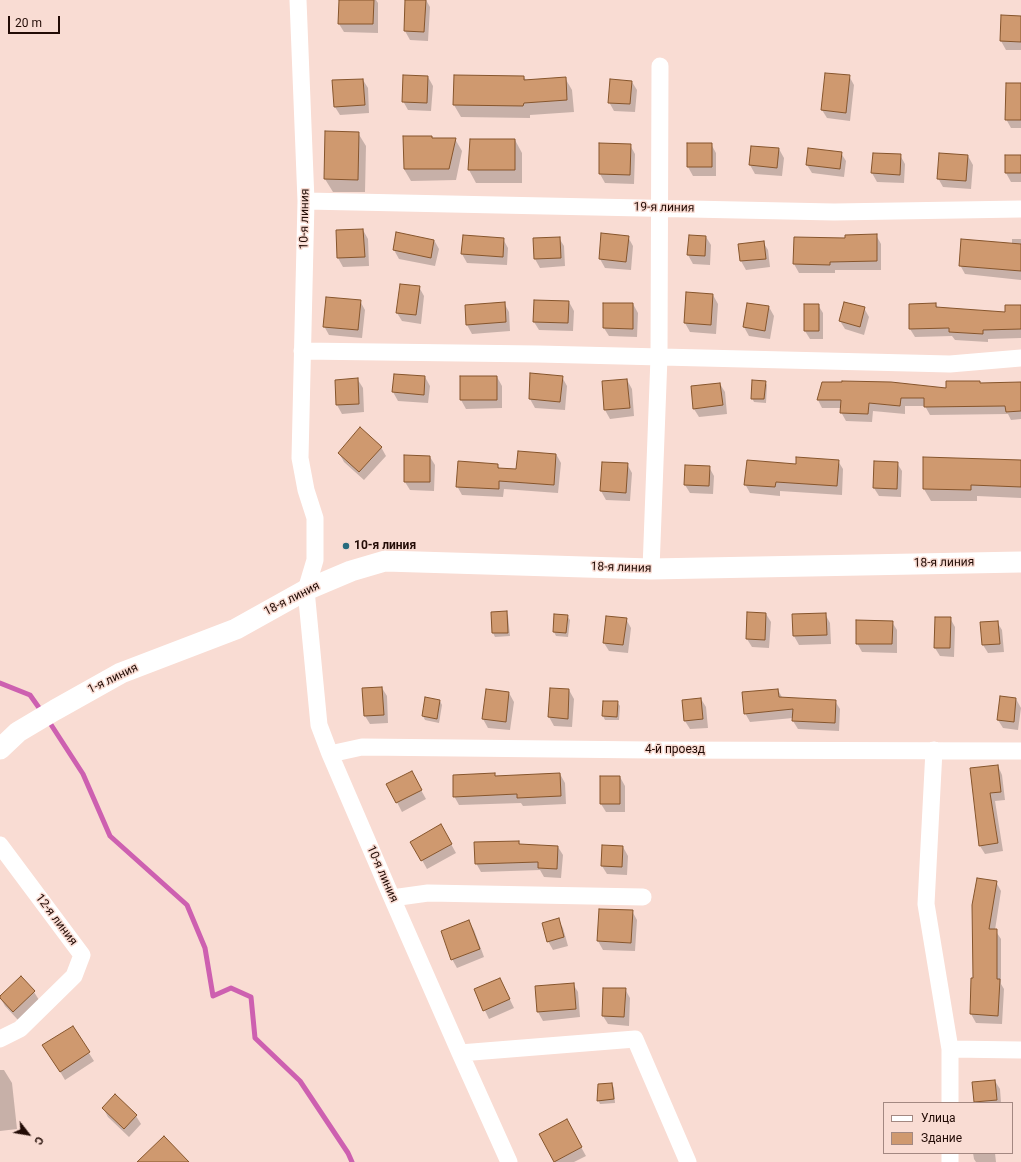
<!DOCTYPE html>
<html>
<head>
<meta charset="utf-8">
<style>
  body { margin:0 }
  #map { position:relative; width:1021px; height:1162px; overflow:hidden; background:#f9dcd3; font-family:Roboto,sans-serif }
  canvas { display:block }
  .legend { position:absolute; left:883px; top:1102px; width:130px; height:52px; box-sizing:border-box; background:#f9dcd3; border:1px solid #a38881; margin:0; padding:5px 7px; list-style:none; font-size:12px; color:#220b05 }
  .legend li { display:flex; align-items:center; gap:8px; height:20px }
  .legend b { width:20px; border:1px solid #a38881 }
  .north { position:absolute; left:8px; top:1114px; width:40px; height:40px; -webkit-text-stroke:3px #f9dcd3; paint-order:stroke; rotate:121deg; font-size:11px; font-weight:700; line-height:16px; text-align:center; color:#220b05 }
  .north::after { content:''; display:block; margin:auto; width:14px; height:18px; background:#220b05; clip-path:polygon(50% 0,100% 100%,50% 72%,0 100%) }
  .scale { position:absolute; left:8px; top:16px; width:52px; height:18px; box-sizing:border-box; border:2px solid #220b05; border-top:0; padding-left:5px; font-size:12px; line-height:14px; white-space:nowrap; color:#220b05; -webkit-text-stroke:3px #f9dcd3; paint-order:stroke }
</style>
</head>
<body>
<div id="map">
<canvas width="1021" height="1162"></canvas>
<ul class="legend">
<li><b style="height:5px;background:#fff"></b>Улица</li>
<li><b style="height:11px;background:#cf996f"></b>Здание</li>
</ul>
<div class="north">С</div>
<div class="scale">20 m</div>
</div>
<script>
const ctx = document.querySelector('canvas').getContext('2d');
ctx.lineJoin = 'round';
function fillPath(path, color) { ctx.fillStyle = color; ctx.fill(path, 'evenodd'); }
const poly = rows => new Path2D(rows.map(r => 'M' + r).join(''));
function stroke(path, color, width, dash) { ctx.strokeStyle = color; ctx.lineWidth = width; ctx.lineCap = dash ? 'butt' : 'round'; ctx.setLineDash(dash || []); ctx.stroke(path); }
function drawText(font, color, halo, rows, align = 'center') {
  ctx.font = font + ' Roboto,sans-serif'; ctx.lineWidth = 3; ctx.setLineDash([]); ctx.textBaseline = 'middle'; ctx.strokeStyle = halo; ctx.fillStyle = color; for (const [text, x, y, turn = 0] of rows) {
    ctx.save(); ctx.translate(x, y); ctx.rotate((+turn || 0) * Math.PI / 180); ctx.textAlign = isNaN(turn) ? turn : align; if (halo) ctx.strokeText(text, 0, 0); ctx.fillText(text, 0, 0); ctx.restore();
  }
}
fillPath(poly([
  [340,0,376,0,378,3,378,33,344,32,339,24],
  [406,0,426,0,430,7,428,41,410,40,405,31],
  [1021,17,1021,50,1006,50,1001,41],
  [849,76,854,85,850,121,827,118,822,110],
  [428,77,433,86,431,111,408,110,403,101],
  [524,77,526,80,565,78,572,90,574,112,530,115,530,118,461,117,454,105],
  [363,80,368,88,369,113,340,115,335,107],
  [632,82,637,90,635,112,614,111,609,102],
  [1021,84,1021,128,1011,128,1006,119],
  [358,133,366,146,365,192,333,192,325,179],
  [432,137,433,139,455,139,462,151,456,180,411,181,404,169],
  [515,140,522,153,522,183,476,183,469,170],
  [600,144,630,145,635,154,634,184,605,183,600,174],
  [688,144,711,144,716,153,716,176,693,176,688,167],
  [752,147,779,149,784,158,782,176,755,174,750,165],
  [841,153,846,161,844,177,812,173,807,165],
  [874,154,900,155,905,164,904,183,877,182,872,173],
  [968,156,973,165,971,189,943,187,938,178],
  [1021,156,1021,182,1011,182,1006,173],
  [363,230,368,239,369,266,343,267,338,258,337,231],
  [876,235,881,244,881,270,835,270,835,273,799,273,794,264,795,238,846,239],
  [690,236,706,237,711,245,710,265,693,264,688,255],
  [628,237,633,246,631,270,605,268,600,259],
  [559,238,564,246,565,266,540,268,535,259,534,239],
  [503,239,508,248,507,265,467,263,462,254],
  [1012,239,1021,239,1021,280,965,274,960,265,1012,245],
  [434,240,439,249,435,266,399,259,394,250],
  [763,242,768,250,770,267,746,270,741,261,739,244],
  [419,287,424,296,421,324,402,321,397,313],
  [687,294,713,295,718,304,716,334,690,332,685,323],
  [360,301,365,310,362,338,329,335,324,326],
  [569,302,574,311,573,331,539,330,534,322],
  [504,303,509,312,510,331,472,334,467,325],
  [633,304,638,313,637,337,609,336,604,328],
  [936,304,938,308,1006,313,1021,306,1021,338,988,339,988,342,955,340,952,336,915,337,910,329],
  [818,305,823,313,823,339,810,339,805,331],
  [769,307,774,316,770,339,749,336,744,327],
  [864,308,869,317,864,335,845,329,840,321],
  [531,374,562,377,567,386,565,410,535,408,530,399],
  [394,375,425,377,430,386,428,403,398,401,393,392],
  [497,377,502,386,502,408,466,409,461,400],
  [358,380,363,388,364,412,342,414,337,405],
  [627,380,632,389,634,416,610,419,605,410,603,382],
  [765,382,767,385,766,403,754,402,752,398],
  [1021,383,1021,419,1011,420,1008,414,930,415,925,406,905,406,905,414,873,411,872,422,846,421,841,412,841,408,822,408,818,400,947,389,980,384],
  [720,384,725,392,727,414,699,417,694,409],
  [381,447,386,456,364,480,344,462,339,453],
  [556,454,561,463,558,493,504,489,503,497,462,495,457,486,497,465,500,469,517,470],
  [430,457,435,465,434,491,410,490,405,482],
  [838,461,843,469,842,495,780,491,780,496,750,493,745,484,797,465],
  [1021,461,1021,498,977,496,977,501,931,501,924,489],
  [603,463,627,464,632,473,630,501,606,500,601,491],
  [897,463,902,471,901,497,879,496,874,488],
  [709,467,714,476,713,494,690,493,685,485],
  [506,612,508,616,510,636,495,637,493,633],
  [766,614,771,622,769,648,752,647,747,639],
  [825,614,830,623,831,644,799,645,794,636,793,615],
  [567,616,570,620,568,637,556,636,554,632],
  [950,618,955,627,954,657,940,656,935,648],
  [626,619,631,628,628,653,609,651,604,643],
  [892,622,897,630,897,653,862,652,857,643],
  [997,622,1002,630,1004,652,988,653,983,645],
  [382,688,387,696,388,723,370,724,365,716],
  [551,689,569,690,574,699,572,727,554,726,549,717],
  [778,690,783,699,835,701,840,709,839,731,798,729,793,721,793,718,750,722,745,713],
  [509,693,514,702,510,730,488,728,483,719],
  [701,699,706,707,708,728,690,729,685,721],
  [1016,699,1021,708,1018,730,1003,728,998,720],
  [440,701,442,705,439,723,425,720,423,716],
  [617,702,620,706,619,720,605,720,603,716],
  [998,766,1002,775,1005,800,995,801,1003,851,985,854,980,846,971,769],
  [494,774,496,777,560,774,565,783,566,804,523,806,521,803,459,805,454,796],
  [620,777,625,786,625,812,606,812,601,804],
  [416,781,426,799,402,812,388,785],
  [441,826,456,853,427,869,412,842],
  [519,842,520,845,558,847,563,855,561,878,544,877,540,870,481,872,476,863],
  [623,847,628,856,627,875,607,874,602,866],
  [996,882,1001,891,995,930,1001,939,1001,984,1004,989,1002,1024,976,1023,971,1014,972,979,974,979],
  [632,911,637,920,635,951,603,950,598,941],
  [558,919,563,928,568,946,553,950,548,941],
  [469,921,474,930,484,957,457,968,452,959],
  [500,979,514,1008,489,1019,475,990],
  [573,984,578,992,580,1017,543,1021,538,1012,536,987],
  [625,989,630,998,629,1026,608,1024,603,1016],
  [34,992,39,1000,18,1020,5,1006,0,997],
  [72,1027,94,1061,65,1080,49,1053],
  [0,1070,4,1070,12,1083,17,1129,0,1131],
  [995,1081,1000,1089,1001,1103,976,1103,975,1102],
  [612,1084,614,1088,615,1103,600,1104,598,1100],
  [103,1108,136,1116,141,1124,129,1137,108,1117],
  [566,1120,586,1156,574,1162,555,1162,540,1134],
  [973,1153,995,1153,996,1162,976,1162,974,1159]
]), '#0003');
stroke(poly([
  [0,683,30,695,42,712],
  [48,720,83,774,110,836,187,905,205,948,213,996,231,988,251,997,255,1038,300,1081,348,1153,352,1162]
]), '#cd60b0', 5);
const building = poly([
  [339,0,374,0,373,24,338,24,339,0],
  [405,0,426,0,424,32,404,31,405,0],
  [1001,15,1021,16,1021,42,1000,41,1001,15],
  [825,73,850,75,846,113,821,110,825,73],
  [403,75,428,76,427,103,402,102,403,75],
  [454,75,524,76,524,80,566,77,567,100,524,103,523,106,453,105,454,75],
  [363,79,365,105,334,107,332,80,363,79],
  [610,79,632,81,630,104,608,103,610,79],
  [1006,83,1021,83,1021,120,1005,120,1006,83],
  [325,131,359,132,358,180,324,179,325,131],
  [403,136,432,136,432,138,456,138,449,169,404,169,403,136],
  [470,139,515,139,515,170,468,170,470,139],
  [599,143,631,144,630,175,599,174,599,143],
  [687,143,712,143,712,167,687,167,687,143],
  [751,146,779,148,777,168,749,165,751,146],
  [808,148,842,152,840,169,806,165,808,148],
  [873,153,901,154,900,175,871,173,873,153],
  [939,153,968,155,966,181,937,179,939,153],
  [1005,155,1021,155,1021,173,1005,173,1005,155],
  [363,229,365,257,337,258,336,230,363,229],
  [396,232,434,240,431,258,393,250,396,232],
  [601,233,629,236,626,262,599,259,601,233],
  [877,234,877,261,830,262,830,265,793,264,794,237,845,238,845,235,877,234],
  [463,235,504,238,503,257,461,254,463,235],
  [689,235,706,236,705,256,687,255,689,235],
  [560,237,561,258,534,259,533,238,560,237],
  [961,239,1021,244,1021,271,959,266,961,239],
  [764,241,766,259,740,261,738,244,764,241],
  [400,284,420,286,416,315,396,313,400,284],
  [686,292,713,294,711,325,684,323,686,292],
  [326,297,361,300,358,330,323,327,326,297],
  [534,300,569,301,568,323,533,322,534,300],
  [505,302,506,322,466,325,465,305,505,302],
  [844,302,865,307,860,327,839,321,844,302],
  [603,303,633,303,633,329,603,328,603,303],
  [747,303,769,306,765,331,743,327,747,303],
  [936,303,936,307,1005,312,1005,305,1021,305,1021,329,983,330,983,334,949,332,949,328,909,329,909,304,936,303],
  [804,304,819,304,819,331,804,331,804,304],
  [530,373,563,376,560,402,529,399,530,373],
  [394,374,425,376,424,395,392,392,394,374],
  [460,376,497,376,497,400,460,400,460,376],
  [358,378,359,404,336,405,335,380,358,378],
  [627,379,630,408,604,410,602,381,627,379],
  [752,380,766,381,764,399,751,399,752,380],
  [842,381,891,382,946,388,946,381,980,381,980,383,1021,382,1021,411,1006,412,1005,406,924,407,924,398,901,398,900,406,869,403,868,414,840,413,841,400,817,400,822,382,842,382,842,381],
  [720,383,723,405,693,409,691,386,720,383],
  [360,427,382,447,359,472,338,453,360,427],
  [518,451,556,454,554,485,499,481,499,489,456,487,458,461,498,464,498,468,516,469,518,451],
  [404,455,430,456,430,482,404,482,404,455],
  [796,457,839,460,837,486,776,482,775,487,744,485,747,460,796,464,796,457],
  [923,457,1021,460,1021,487,971,485,971,490,923,489,923,457],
  [874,461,898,462,897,489,873,488,874,461],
  [602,462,628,463,626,493,600,491,602,462],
  [685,465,710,466,709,486,684,485,685,465],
  [507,611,508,633,492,633,491,612,507,611],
  [747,612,766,613,765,640,746,639,747,612],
  [826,613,827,635,793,636,792,614,826,613],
  [554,614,568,615,566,633,553,632,554,614],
  [606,616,627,618,623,645,603,643,606,616],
  [935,617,951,617,950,648,934,648,935,617],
  [856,620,893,621,892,644,856,644,856,620],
  [998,621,1000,644,982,645,980,622,998,621],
  [382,687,384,715,364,716,362,688,382,687],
  [550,688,569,689,568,719,548,717,550,688],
  [486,689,509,692,506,722,482,719,486,689],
  [778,689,779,697,836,700,835,723,792,721,793,709,744,714,742,692,778,689],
  [1000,696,1016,698,1014,722,997,720,1000,696],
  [425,697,440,700,437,719,422,716,425,697],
  [701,698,703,719,684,721,682,700,701,698],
  [603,701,618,701,617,717,602,716,603,701],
  [998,765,1001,792,990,793,998,843,979,846,970,768,998,765],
  [412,771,422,790,396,803,386,784,412,771],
  [495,773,495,776,560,773,561,796,517,798,517,794,453,797,453,775,495,773],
  [600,776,620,776,620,804,600,804,600,776],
  [441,824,452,844,421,861,410,842,441,824],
  [519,841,519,844,558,846,557,869,538,868,538,862,475,864,474,842,519,841],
  [602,845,623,846,622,867,601,866,602,845],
  [977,878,997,881,989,929,997,929,997,979,1000,979,998,1016,970,1014,971,978,973,978,972,905,977,878],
  [599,909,633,910,631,943,597,941,599,909],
  [559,918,564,937,547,942,542,923,559,918],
  [469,920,480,949,451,960,441,931,469,920],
  [21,976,35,991,13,1012,0,998,0,996,21,976],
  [500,978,510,999,483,1011,474,989,500,978],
  [574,983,576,1009,537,1012,535,986,574,983],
  [603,988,626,988,624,1017,602,1016,603,988],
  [73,1026,90,1052,60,1072,42,1045,73,1026],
  [995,1080,997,1100,974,1102,972,1082,995,1080],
  [612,1083,614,1099,597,1101,598,1084,612,1083],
  [115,1094,137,1115,124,1129,102,1108,115,1094],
  [567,1119,582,1147,554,1162,539,1134,567,1119],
  [164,1136,189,1162,137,1162,164,1136]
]);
fillPath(building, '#cf996f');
stroke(building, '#86552c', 1);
stroke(poly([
  [298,0,306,201,300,458,306,490,315,518,315,560,306,590,319,725,330,754,392,898,460,1053,509,1162],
  [306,201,834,212,1021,209],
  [302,351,538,354,950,364,1021,358],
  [651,569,659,357,660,66],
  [934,750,926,904,950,1049,950,1103],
  [330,754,362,747,651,750,1021,751],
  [0,845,82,955,74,976,20,1029,0,1039],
  [392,898,428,893,643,897],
  [950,1049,1021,1050],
  [460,1053,635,1039,688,1162],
  [950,1153,950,1162]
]), '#fff', 17);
stroke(poly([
  [0,749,18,732,55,710,121,673,236,629,306,590,351,571,385,561,651,569,1021,562]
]), '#fff', 21);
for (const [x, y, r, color] of [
  [346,546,4,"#296c7e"]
]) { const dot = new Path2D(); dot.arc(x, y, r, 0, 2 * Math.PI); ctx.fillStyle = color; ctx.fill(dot); stroke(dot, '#f9dcd3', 1.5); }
drawText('12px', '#220b05', '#f9dcd3', [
  ["19-я линия",664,208,1],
  ["10-я линия",305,219,-89],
  ["18-я линия",944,563,-1],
  ["18-я линия",621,568,2],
  ["18-я линия",292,599,-27],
  ["1-я линия",113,679,-26],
  ["4-й проезд",675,750],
  ["10-я линия",382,874,66],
  ["12-я линия",56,920,53]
]);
drawText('bold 12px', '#220b05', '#f9dcd3', [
  ["10-я линия",354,546]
], 'left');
</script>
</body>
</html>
